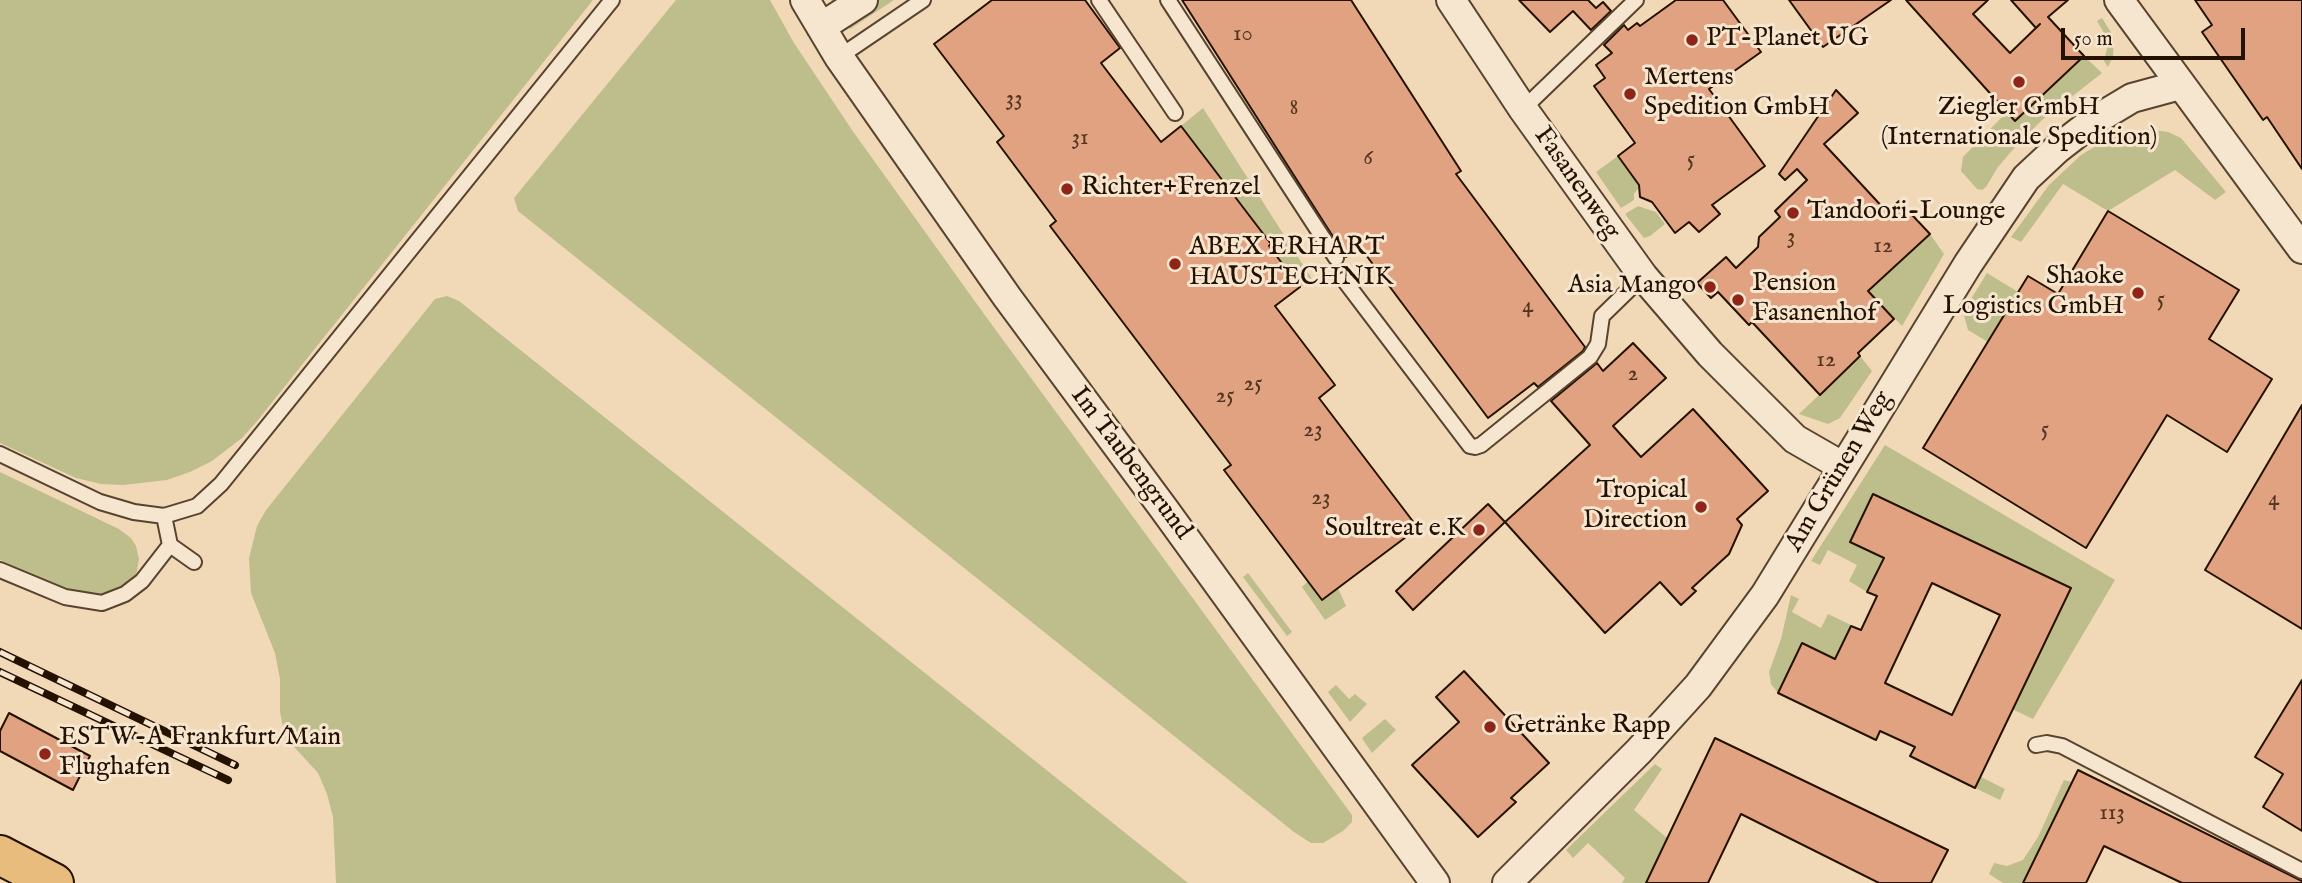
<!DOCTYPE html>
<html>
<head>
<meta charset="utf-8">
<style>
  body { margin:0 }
  #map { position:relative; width:2302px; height:883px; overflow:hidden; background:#f1d9b7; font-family:"IM FELL English",serif }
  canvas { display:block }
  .scale { position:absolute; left:2061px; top:28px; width:184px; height:32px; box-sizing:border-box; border:4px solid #251100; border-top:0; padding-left:9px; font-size:21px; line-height:24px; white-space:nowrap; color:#251100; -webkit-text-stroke:5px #f6e6d0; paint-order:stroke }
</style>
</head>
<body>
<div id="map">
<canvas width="2302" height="883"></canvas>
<div class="scale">50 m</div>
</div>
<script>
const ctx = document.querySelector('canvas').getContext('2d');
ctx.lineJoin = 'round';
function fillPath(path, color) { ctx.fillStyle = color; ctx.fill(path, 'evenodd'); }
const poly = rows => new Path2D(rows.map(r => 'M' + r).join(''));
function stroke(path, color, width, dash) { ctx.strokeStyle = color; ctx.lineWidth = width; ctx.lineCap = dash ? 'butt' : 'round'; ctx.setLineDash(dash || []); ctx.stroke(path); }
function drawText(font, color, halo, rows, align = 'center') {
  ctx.font = font + ' "IM FELL English",serif'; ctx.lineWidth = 6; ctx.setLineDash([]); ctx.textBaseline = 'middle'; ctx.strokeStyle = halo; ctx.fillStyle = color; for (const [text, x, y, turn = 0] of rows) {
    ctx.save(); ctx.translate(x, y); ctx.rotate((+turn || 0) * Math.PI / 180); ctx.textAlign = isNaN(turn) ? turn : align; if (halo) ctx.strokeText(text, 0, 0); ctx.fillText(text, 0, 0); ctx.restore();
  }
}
fillPath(poly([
  [0,0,593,0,258,420,242,438,212,461,190,472,167,480,123,485,101,484,76,478,0,443],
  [676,0,770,0,794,43,852,130,984,314,1352,815,1352,822,1343,831,1323,843,1311,843,1294,832,518,211,514,198],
  [831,0,894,0,850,29],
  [2102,18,2114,37,2113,56,2108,67,2104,61,2108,44,2107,38,2097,21],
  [2084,56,2102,73,2042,120,2016,146,1998,167,1986,187,1982,190,1977,189,1961,171,1963,157,2007,112,2016,121],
  [1203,108,1312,279,1300,287,1181,126],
  [2146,129,2168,132,2181,138,2226,192,2215,200,2175,170,2108,211,2063,184,2021,242,2011,237,2049,185,2081,155,2114,135],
  [1618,156,1640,186,1634,194,1634,200,1621,208,1596,172],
  [1638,206,1656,212,1665,224,1650,236,1644,238,1625,214],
  [1930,234,1944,254,1902,326,1868,291],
  [1987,273,2018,292,1988,342,1968,330,1963,312],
  [447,296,459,301,1188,883,336,883,333,817,327,794,318,773,285,737,280,712,280,679,275,653,251,593,249,558,257,526,266,510,435,299],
  [1860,356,1872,371,1840,418,1828,424,1799,414],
  [1885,445,2115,580,2033,719,2012,709,2071,588,1873,494,1850,542,1884,558,1867,592,1849,581,1857,565,1828,550,1820,565,1811,561],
  [0,472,119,529,131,538,136,546,139,559,136,576,107,595,93,596,64,590,0,560],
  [1248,573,1292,632,1287,636,1243,577],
  [1308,581,1322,600,1338,588,1346,606,1325,620,1302,587],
  [1791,595,1799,599,1792,612,1821,628,1828,614,1851,625,1835,659,1802,644,1778,693,1771,684,1769,672,1781,639],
  [1336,685,1349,699,1355,694,1367,704,1350,722,1328,692],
  [1385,719,1396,730,1372,753,1362,738],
  [1655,764,1662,769,1634,810,1667,838,1646,883,1622,883,1625,878,1588,843,1573,858,1566,850],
  [1981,777,2005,789,2000,800,1975,788],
  [2064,780,2072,782,2023,883,2003,883,1989,874,1994,863,2007,866,2023,860,2038,837]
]), '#bebe8c');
const building = poly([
  [992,0,1085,0,1120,48,1101,63,1161,142,1181,126,1271,244,1269,246,1300,287,1275,306,1335,385,1319,398,1418,528,1322,600,1224,470,1231,465,1050,226,1056,221,997,142,1004,136,934,44,992,0],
  [1182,0,1351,0,1461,171,1456,174,1585,347,1583,351,1538,387,1534,383,1488,418,1360,247,1346,257,1182,0],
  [1519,0,1588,0,1596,8,1603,2,1611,11,1591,30,1573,11,1550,32,1519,0],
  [1676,0,1723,0,1761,52,1709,89,1765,166,1712,205,1720,214,1699,232,1689,222,1675,233,1652,202,1640,197,1639,185,1618,156,1635,143,1594,86,1605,78,1596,65,1612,53,1604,45,1624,25,1628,30,1637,23,1640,26,1676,0],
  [1789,0,1891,0,1823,47,1789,0],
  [1906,0,1988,0,1973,14,2010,53,2040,24,2036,28,2011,0,2068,0,2048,17,2084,56,2015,121,1906,0],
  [2195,0,2302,0,2302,169,2267,117,2263,120,2202,32,2212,25,2195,0],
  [1836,90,1858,113,1824,144,1887,212,1899,201,1930,234,1868,291,1894,319,1858,353,1860,356,1820,395,1752,322,1749,325,1718,292,1711,298,1697,283,1726,257,1736,268,1758,247,1759,237,1780,217,1775,211,1807,180,1797,169,1785,180,1779,174,1836,90],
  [2108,211,2239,290,2209,339,2272,379,2227,452,2167,415,2086,548,1923,448,2028,276,2058,294,2108,211],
  [1633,343,1666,378,1613,426,1641,457,1693,409,1768,491,1737,519,1742,525,1729,554,1692,588,1696,591,1681,605,1660,582,1605,633,1505,522,1590,445,1551,401,1597,363,1603,371,1633,343],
  [2302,405,2302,629,2205,570,2302,405],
  [1873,494,2071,588,1975,788,1910,756,1915,747,1880,731,1876,740,1778,693,1802,643,1835,659,1851,626,1861,630,1877,596,1867,592,1884,558,1850,542,1873,494],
  [1932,583,2000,615,1952,715,1885,683,1932,583],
  [1488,504,1505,522,1413,610,1396,591,1488,504],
  [1464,671,1549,763,1511,798,1516,802,1478,837,1412,765,1459,722,1436,697,1464,671],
  [2302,680,2302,831,2263,807,2283,774,2255,757,2302,680],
  [9,713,90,756,73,790,0,751,0,731,9,713],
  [1715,738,1948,850,1931,883,1879,883,1741,814,1708,883,1646,883,1715,738],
  [2078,770,2302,881,2302,883,2182,883,2104,846,2086,883,2023,883,2078,770]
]);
fillPath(building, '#e1a281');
stroke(building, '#251100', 2);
const lane = poly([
  [1099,0,1175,113],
  [1168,0,1336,258],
  [839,57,923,0],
  [1523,109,1636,0],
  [1344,280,1470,446,1475,447,1481,445,1590,357,1598,344,1602,316,1643,276],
  [0,454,100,502,134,512,164,516,197,506,221,484,612,0],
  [170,545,194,562],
  [0,570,65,597,102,603,125,594,142,581,170,545,164,516],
  [2036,745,2047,743,2062,746,2302,871]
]);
const street = poly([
  [805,0,839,57,1007,297,1164,509,1435,883],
  [1451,0,1523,109,1643,276,1710,354,1795,439,1842,466],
  [2119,0,2302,249],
  [821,27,863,0],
  [1507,883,1639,751,1698,686,1765,595,1968,264,2026,178,2057,149,2092,122,2132,98,2180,85]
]);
const highway = poly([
  [0,855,54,883]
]);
stroke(lane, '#58432e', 18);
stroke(street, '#58432e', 32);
stroke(highway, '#251100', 42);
stroke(lane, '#f6e6d0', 14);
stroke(street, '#f6e6d0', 28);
stroke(highway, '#e8bc7c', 38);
const rail = poly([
  [0,652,235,765],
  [0,672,228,780]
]);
stroke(rail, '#251100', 8);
stroke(rail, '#f6e6d0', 5, [16]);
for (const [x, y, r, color] of [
  [1692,40,7,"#8f2418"],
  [2019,82,7,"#8f2418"],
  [1630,94,7,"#8f2418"],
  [1067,189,7,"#8f2418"],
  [1793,213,7,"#8f2418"],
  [1175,264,7,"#8f2418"],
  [1710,287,7,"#8f2418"],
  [2138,293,7,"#8f2418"],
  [1738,300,7,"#8f2418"],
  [1701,507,7,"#8f2418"],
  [1479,530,7,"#8f2418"],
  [1490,727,7,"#8f2418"],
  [45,754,7,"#8f2418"]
]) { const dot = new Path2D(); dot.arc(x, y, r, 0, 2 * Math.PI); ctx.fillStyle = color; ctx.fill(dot); stroke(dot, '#f6e6d0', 2.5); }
drawText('23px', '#543520', null, [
  ["10",1243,35],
  ["33",1014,100],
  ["8",1294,109],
  ["31",1080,139],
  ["6",1368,159],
  ["5",1691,161],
  ["3",1791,238],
  ["12",1883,247],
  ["5",2161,301],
  ["4",1528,307],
  ["12",1826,361],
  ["2",1633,375],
  ["25",1253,385],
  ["25",1225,397],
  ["23",1313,431],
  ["5",2045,431],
  ["23",1321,499],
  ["4",2274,500],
  ["113",2112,814]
]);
drawText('26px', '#251100', '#f6e6d0', [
  ["PT-Planet UG",1706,40],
  ["Mertens",1644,79],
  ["Spedition GmbH",1644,109],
  ["Ziegler GmbH",2019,109,"center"],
  ["(Internationale Spedition)",2019,139,"center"],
  ["Richter+Frenzel",1081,189],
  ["Tandoori-Lounge",1807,213],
  ["ABEX ERHART",1189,249],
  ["HAUSTECHNIK",1189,279],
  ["Shaoke",2124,278,"right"],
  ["Logistics GmbH",2124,308,"right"],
  ["Pension",1752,285],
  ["Fasanenhof",1752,315],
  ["Asia Mango",1696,287,"right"],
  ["Tropical",1687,492,"right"],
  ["Direction",1687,522,"right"],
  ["Soultreat e.K",1465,530,"right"],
  ["Getränke Rapp",1504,727],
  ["ESTW-A Frankfurt/Main",59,739],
  ["Flughafen",59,769]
], 'left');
drawText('26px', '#251100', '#f6e6d0', [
  ["Fasanenweg",1576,184,55],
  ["Im Taubengrund",1130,464,53],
  ["Am Grünen Weg",1840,472,-59]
]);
</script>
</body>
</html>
